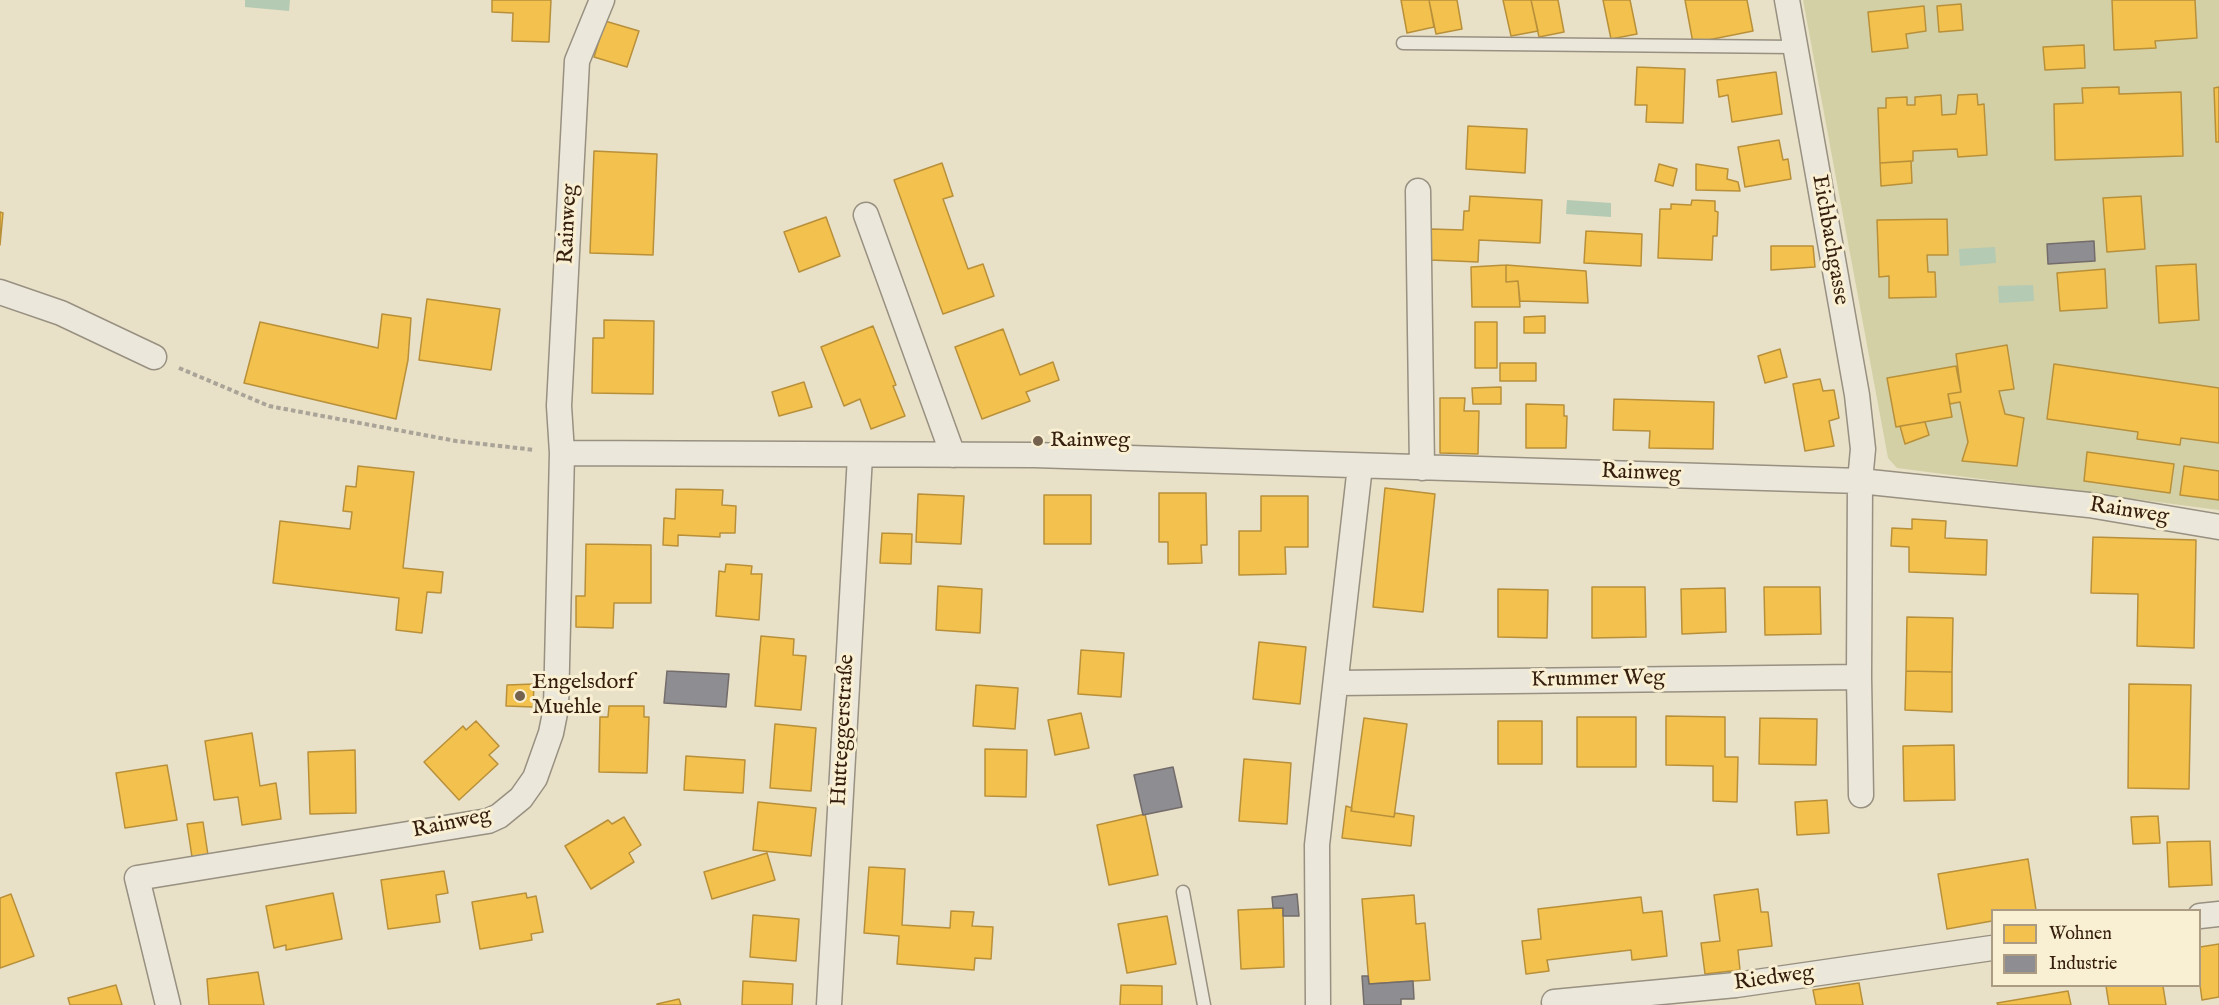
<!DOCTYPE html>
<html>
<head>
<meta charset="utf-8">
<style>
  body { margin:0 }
  #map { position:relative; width:2219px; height:1005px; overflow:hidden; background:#e8e0c7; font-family:"IM FELL English",serif }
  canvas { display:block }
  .legend { position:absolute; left:1991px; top:909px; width:210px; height:78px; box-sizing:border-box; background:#f9efd2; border:2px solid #ab9b83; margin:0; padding:8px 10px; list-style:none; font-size:18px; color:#351e0d }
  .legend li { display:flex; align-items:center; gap:12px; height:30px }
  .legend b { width:30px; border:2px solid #ab9b83 }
</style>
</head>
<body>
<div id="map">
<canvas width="2219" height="1005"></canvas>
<ul class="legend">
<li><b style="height:16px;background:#f2c14e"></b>Wohnen</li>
<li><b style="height:16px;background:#8d8d92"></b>Industrie</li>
</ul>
</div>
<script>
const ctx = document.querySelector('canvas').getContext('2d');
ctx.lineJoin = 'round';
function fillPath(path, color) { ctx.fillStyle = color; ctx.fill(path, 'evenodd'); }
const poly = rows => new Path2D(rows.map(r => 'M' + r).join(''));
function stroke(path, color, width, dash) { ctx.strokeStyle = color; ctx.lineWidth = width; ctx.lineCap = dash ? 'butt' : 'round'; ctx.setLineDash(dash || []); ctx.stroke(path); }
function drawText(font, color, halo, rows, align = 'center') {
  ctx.font = font + ' "IM FELL English",serif'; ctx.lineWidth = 6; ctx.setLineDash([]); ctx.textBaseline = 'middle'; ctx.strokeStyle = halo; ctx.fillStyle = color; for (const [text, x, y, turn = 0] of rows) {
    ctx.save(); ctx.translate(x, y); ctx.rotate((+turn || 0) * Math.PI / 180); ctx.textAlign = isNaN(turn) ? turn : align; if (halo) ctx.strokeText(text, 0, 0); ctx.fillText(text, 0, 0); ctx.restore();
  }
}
fillPath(poly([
  [1803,0,2219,0,2219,510,1897,468,1888,458]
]), '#d3d0a6');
fillPath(poly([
  [245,0,290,0,289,11,245,7],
  [1567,200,1611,203,1611,217,1566,214],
  [1995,247,1996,263,1960,266,1959,249],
  [2033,285,2034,301,1999,303,1998,286]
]), '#b4cab3');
const homes = poly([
  [492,0,551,0,549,42,512,41,513,13,492,12,492,0],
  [1401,0,1429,0,1434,27,1407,33,1401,0],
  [1429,0,1457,0,1462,29,1436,34,1429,0],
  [1503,0,1531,0,1538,31,1511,36,1503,0],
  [1531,0,1558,0,1564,32,1539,37,1531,0],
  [1603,0,1630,0,1637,34,1611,39,1603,0],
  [1685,0,1747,0,1753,31,1693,43,1685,0],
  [2112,0,2195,0,2197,38,2155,41,2156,48,2114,50,2112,0],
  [1961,4,1963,30,1939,32,1937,6,1961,4],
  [1924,6,1926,31,1906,34,1908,48,1872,52,1868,12,1924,6],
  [605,21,639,31,627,67,594,57,605,21],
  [2084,45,2085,68,2045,70,2043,47,2084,45],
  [1637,67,1685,69,1683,123,1646,122,1647,105,1635,105,1637,67],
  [1776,72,1782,114,1732,122,1728,95,1719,97,1717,80,1776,72],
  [2119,87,2119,94,2181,92,2183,156,2055,160,2054,104,2083,103,2082,88,2119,87],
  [2219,87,2219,142,2216,142,2214,88,2219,87],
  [1977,94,1978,105,1984,104,1987,155,1958,157,1957,149,1913,151,1913,161,1880,163,1878,108,1886,108,1886,98,1907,97,1907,105,1915,105,1915,97,1941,95,1942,115,1956,114,1958,95,1977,94],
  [1468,126,1527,129,1525,173,1466,169,1468,126],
  [1779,140,1783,160,1788,159,1791,179,1745,187,1738,147,1779,140],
  [594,151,657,154,653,255,590,253,594,151],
  [1911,161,1912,183,1881,186,1880,163,1911,161],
  [942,163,953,196,943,199,968,269,983,264,994,296,943,314,894,180,942,163],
  [1659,164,1677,169,1673,186,1655,181,1659,164],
  [1696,164,1728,169,1727,179,1738,182,1740,191,1696,190,1696,164],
  [1470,196,1542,200,1540,243,1479,240,1478,262,1430,260,1431,229,1463,230,1464,211,1469,211,1470,196],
  [2141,196,2145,249,2107,252,2103,198,2141,196],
  [1692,200,1715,201,1715,211,1718,212,1717,236,1713,236,1712,260,1658,258,1660,209,1671,209,1671,204,1691,205,1692,200],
  [0,212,3,213,0,245,0,212],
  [826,217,840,256,799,272,784,232,826,217],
  [1947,219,1948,255,1927,255,1928,272,1935,272,1936,297,1889,298,1889,276,1879,277,1877,220,1947,219],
  [1586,231,1642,234,1641,266,1584,263,1586,231],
  [1771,246,1813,246,1815,267,1771,270,1771,246],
  [2196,264,2199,320,2159,323,2156,266,2196,264],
  [1506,265,1506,282,1518,281,1520,307,1472,307,1471,267,1506,265],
  [1506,265,1586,271,1588,303,1520,301,1518,281,1506,282,1506,265],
  [2105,269,2107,308,2060,311,2057,273,2105,269],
  [427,299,500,309,491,370,419,360,427,299],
  [382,314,411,318,408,360,396,419,244,383,260,322,378,348,382,314],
  [1545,316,1545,333,1524,333,1524,317,1545,316],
  [604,320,654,321,653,394,592,393,593,338,604,338,604,320],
  [1475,322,1497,322,1497,368,1475,368,1475,322],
  [873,326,896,385,893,386,905,416,871,429,860,399,844,406,821,347,873,326],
  [1003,329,1020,375,1053,362,1059,380,1026,392,1030,401,982,419,955,347,1003,329],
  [2007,345,2014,389,1999,391,2005,414,2024,418,2017,466,1962,461,1968,442,1960,402,1950,404,1948,394,1961,392,1956,354,2007,345],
  [1780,349,1787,377,1765,383,1758,356,1780,349],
  [1500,363,1536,363,1536,381,1500,381,1500,363],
  [2054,364,2219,388,2219,443,2181,438,2180,445,2137,439,2138,432,2047,419,2054,364],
  [1956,366,1961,392,1948,394,1952,417,1896,427,1887,378,1956,366],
  [1820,379,1823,391,1834,390,1839,418,1829,421,1834,446,1805,451,1793,384,1820,379],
  [804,382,812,407,779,416,772,392,804,382],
  [1501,387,1501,404,1473,404,1472,388,1501,387],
  [1440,398,1465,398,1464,411,1479,411,1478,454,1440,453,1440,398],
  [1614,399,1714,402,1713,449,1649,448,1650,431,1613,430,1614,399],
  [1526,404,1564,405,1564,416,1567,416,1566,448,1526,448,1526,404],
  [1925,422,1929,435,1905,444,1900,426,1925,422],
  [2087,452,2174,464,2170,493,2084,481,2087,452],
  [358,466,414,472,403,568,443,572,441,593,427,592,422,633,396,630,399,598,273,583,280,521,350,529,352,512,343,511,346,486,356,487,358,466],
  [2184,466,2219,471,2219,500,2180,495,2184,466],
  [1385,488,1435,494,1423,612,1373,607,1385,488],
  [676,489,723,490,722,505,736,506,735,533,720,533,720,537,678,535,678,546,663,545,664,518,675,519,676,489],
  [1159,493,1206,493,1207,545,1201,545,1202,563,1168,564,1168,542,1159,542,1159,493],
  [918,494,964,496,961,544,916,542,918,494],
  [1044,495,1091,495,1091,544,1044,544,1044,495],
  [1261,496,1308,496,1308,547,1285,547,1286,574,1239,575,1239,531,1261,531,1261,496],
  [1912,519,1946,521,1945,538,1987,540,1986,575,1909,572,1909,547,1891,546,1892,528,1912,529,1912,519],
  [882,533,912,534,911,564,880,563,882,533],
  [2093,537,2196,540,2194,648,2137,646,2138,594,2091,593,2093,537],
  [586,544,651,545,651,603,614,603,613,628,576,627,576,596,585,596,586,544],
  [726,564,752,566,751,574,762,574,759,620,716,616,719,571,725,572,726,564],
  [938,586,982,589,980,633,936,630,938,586],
  [1592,587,1645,587,1646,637,1592,638,1592,587],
  [1764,587,1820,587,1821,634,1765,635,1764,587],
  [1725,588,1726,632,1682,634,1681,589,1725,588],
  [1498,589,1548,590,1547,638,1498,637,1498,589],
  [1907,617,1953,618,1952,672,1906,671,1907,617],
  [761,636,794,639,793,655,806,656,801,710,755,706,761,636],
  [1259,642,1306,647,1300,704,1253,699,1259,642],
  [1081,650,1124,653,1121,697,1078,694,1081,650],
  [1906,671,1952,672,1952,712,1905,710,1906,671],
  [534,684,533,707,506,706,507,685,534,684],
  [2129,684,2191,685,2189,789,2128,788,2129,684],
  [976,685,1018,688,1015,729,973,726,976,685],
  [609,706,644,706,644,717,649,717,647,773,599,772,600,717,608,717,609,706],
  [1081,713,1089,748,1055,755,1048,720,1081,713],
  [1666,716,1725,717,1725,757,1738,757,1737,802,1713,801,1713,766,1666,765,1666,716],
  [1577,717,1636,717,1636,767,1577,767,1577,717],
  [1364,718,1407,724,1394,817,1351,811,1364,718],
  [1760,718,1817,719,1816,765,1759,764,1760,718],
  [476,721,499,746,489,755,498,764,459,800,424,762,463,726,466,730,476,721],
  [1498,721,1542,721,1542,764,1498,764,1498,721],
  [775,724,816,728,811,791,770,788,775,724],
  [252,733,260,786,276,783,281,819,242,825,238,797,214,800,205,741,252,733],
  [1954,745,1955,800,1904,801,1903,746,1954,745],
  [985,749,1027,750,1026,797,985,796,985,749],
  [355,750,356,813,310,814,308,752,355,750],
  [686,756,745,760,743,793,684,790,686,756],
  [1244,759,1291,763,1287,824,1239,821,1244,759],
  [167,765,177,820,125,828,116,773,167,765],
  [1827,800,1829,833,1797,835,1795,802,1827,800],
  [758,802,816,808,811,856,753,850,758,802],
  [1346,806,1352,808,1351,811,1394,817,1395,813,1414,816,1411,846,1342,838,1346,806],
  [1145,814,1158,875,1109,885,1097,825,1145,814],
  [2158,816,2160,843,2133,844,2131,817,2158,816],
  [624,817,641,845,629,853,634,862,591,889,565,846,608,820,612,824,624,817],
  [203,822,208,855,192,857,187,824,203,822],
  [2210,841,2212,885,2169,887,2167,842,2210,841],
  [767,853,775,880,712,899,704,872,767,853],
  [2028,859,2036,910,1992,910,1992,921,1947,929,1938,874,2028,859],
  [869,867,905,869,902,925,950,928,951,911,974,912,972,926,993,927,991,959,975,958,974,970,897,964,899,936,864,933,869,867],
  [444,871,448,893,436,895,440,922,388,929,381,880,444,871],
  [1758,889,1761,912,1768,912,1772,946,1738,950,1740,970,1705,974,1701,943,1720,941,1714,895,1758,889],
  [333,893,342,939,286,950,286,945,274,948,266,906,333,893],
  [526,893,527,898,536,896,543,932,531,934,532,940,480,949,472,902,526,893],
  [11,894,34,956,0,968,0,898,11,894],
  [1414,895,1416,924,1425,923,1430,980,1369,984,1362,899,1414,895],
  [1641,897,1643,913,1662,911,1667,956,1632,960,1631,950,1547,960,1549,971,1526,974,1522,941,1541,939,1538,909,1641,897],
  [1283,908,1284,967,1241,969,1238,910,1283,908],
  [753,915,799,919,796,961,750,957,753,915],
  [1167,916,1176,964,1127,973,1118,924,1167,916],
  [2219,944,2219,997,2202,1000,2200,985,2200,947,2219,944],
  [258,972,264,1005,209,1005,207,979,258,972],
  [743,981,793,984,792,1005,742,1005,743,981],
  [1859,983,1863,1005,1816,1005,1813,990,1859,983],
  [116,985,122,1005,70,1005,68,998,116,985],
  [1121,985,1162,986,1162,1005,1120,1005,1121,985],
  [2106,986,2163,986,2166,1005,2109,1005,2106,986],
  [2068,991,2071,1005,1998,1005,1997,1003,2068,991],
  [679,999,681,1005,657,1005,657,1004,679,999]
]);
fillPath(homes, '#f2c14e');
stroke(homes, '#b9903a', 1.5);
const industry = poly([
  [2094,241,2095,261,2048,264,2047,244,2094,241],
  [667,671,729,674,726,707,664,703,667,671],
  [1173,767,1182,807,1143,815,1134,775,1173,767],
  [1297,894,1299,916,1283,916,1283,908,1273,908,1272,897,1297,894],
  [1362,976,1368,976,1369,984,1413,981,1414,999,1401,999,1401,1005,1364,1005,1362,976]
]);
fillPath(industry, '#8d8d92');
stroke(industry, '#736c6a', 1.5);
const service = poly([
  [1403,43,1795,47],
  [1183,892,1204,1005]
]);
const minor = poly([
  [1787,0,1857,395,1863,449,1860,481,1859,677,1861,795],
  [1418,191,1422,468],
  [866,215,953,455],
  [0,292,61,313,154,357],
  [562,453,1034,455,1860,481,2089,505,2219,527],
  [1337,683,1859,677],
  [2200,916,2219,914],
  [1554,1002,1736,985,1992,948],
  [168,1005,137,878,488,821,499,816,521,798,535,778,551,733,556,708,562,453,559,406,577,61,602,0],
  [829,1005,860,456],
  [1318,1005,1317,845,1360,466]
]);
stroke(service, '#989081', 15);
stroke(minor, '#989081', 27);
stroke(poly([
  [179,368,269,406,456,441,535,450]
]), '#a9a398', 4, [4.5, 3]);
stroke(service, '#ebe8db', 12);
stroke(minor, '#ebe8db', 24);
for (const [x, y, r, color] of [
  [1038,441,6,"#74624e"],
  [520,696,6,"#74624e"]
]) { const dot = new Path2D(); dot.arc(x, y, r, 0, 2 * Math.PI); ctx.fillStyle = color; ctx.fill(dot); stroke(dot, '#f9efd2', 2); }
drawText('22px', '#351e0d', '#f9efd2', [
  ["Rainweg",569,224,-87],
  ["Eichbachgasse",1829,240,80],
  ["Rainweg",1641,474,2],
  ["Rainweg",2129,512,9],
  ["Krummer Weg",1598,680,-1],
  ["Hutteggerstraße",844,730,-87],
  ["Rainweg",452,824,-12],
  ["Riedweg",1774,979,-8]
]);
drawText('22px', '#351e0d', '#f9efd2', [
  ["Rainweg",1050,441],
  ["Engelsdorf",532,683],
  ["Muehle",532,708]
], 'left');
</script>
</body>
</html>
